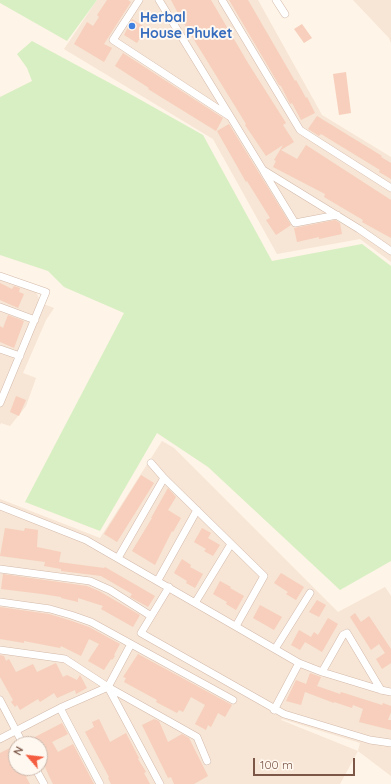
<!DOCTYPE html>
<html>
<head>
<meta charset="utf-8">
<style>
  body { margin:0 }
  #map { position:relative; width:391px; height:784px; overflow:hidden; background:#fef4e7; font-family:Quicksand,sans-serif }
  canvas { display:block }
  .north { position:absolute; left:8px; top:736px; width:40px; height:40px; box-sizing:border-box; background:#fff8f0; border:1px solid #cbb8ad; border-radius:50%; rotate:298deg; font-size:11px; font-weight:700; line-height:16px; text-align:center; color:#7c5748 }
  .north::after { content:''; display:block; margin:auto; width:14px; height:18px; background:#f55d40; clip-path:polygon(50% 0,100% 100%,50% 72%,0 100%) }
  .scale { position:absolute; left:253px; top:758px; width:102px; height:18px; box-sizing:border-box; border:2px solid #7c5748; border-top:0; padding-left:5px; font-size:12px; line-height:14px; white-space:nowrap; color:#7c5748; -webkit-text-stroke:3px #fff8f0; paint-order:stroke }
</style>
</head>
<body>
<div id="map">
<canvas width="391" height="784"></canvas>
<div class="north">N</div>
<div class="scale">100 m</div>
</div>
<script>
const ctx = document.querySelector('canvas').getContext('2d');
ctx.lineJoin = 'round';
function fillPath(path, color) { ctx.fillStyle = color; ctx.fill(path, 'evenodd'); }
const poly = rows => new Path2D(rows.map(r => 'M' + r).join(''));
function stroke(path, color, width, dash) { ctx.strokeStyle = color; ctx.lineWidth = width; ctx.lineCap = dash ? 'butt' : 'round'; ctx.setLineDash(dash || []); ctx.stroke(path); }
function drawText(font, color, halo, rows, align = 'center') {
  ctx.font = font + ' Quicksand,sans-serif'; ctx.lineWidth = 4; ctx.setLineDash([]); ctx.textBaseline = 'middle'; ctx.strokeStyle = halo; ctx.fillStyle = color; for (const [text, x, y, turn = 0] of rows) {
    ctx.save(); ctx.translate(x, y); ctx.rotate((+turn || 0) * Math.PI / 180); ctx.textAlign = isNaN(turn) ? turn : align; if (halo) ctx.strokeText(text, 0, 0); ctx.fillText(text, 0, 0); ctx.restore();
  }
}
fillPath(poly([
  [97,0,258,0,322,115,391,157,391,262,360,239,277,254,213,139,64,49],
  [353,0,391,0,391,43,389,38],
  [0,279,36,292,41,303,54,308,46,320,23,373,36,378,26,406,10,426,1,423,0,425],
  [162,441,174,448,338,612,385,587,391,596,391,776,358,751,340,784,0,784,0,499,100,538],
  [282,719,360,743,358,751,281,720],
  [16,744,40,744,40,768,16,768]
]), '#f7e5d5');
fillPath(poly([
  [0,0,97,0,67,41,0,3],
  [32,41,132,95,203,135,272,261,362,244,391,266,391,561,340,590,208,467,157,433,100,531,25,502,124,313,64,287,48,271,0,255,0,97,32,81,27,68,17,54]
]), '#d8efc3');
fillPath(poly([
  [107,0,128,0,131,2,104,44,112,48,104,62,74,44,87,22,93,26,99,17,97,15],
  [171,0,211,0,248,63,286,123,283,125,294,142,281,150,297,159,306,145,391,200,391,238,362,222,363,220,324,197,325,194,273,167,276,161,274,160,283,145,266,156,245,125,246,124,180,17],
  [229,0,248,0,295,81,296,80,306,98,307,97,315,113,301,120,292,103,290,104,281,86,279,85],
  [132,19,146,28,137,43,124,35],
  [302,24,312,38,304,43,294,29],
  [123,53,223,118,216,131,148,89,149,88,115,66],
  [346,72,351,113,339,115,333,74],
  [317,116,382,156,381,157,391,163,391,179,379,172,380,170,321,134,319,136,308,129],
  [229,124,291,225,276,235,266,220,270,218,247,181,246,182,217,131],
  [335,220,340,223,342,234,319,239,319,237,297,242,294,228],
  [0,283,12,289,14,286,20,288,19,292,24,294,18,308,0,300],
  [8,315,24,321,14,348,0,342,0,326,3,328],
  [16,396,26,400,19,416,10,412],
  [141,475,154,483,117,542,104,534],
  [168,488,176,497,168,510,181,518,173,532,172,531,155,565,132,551,152,518,151,518],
  [5,528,24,531,25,528,38,530,37,547,61,552,59,562,104,568,105,567,155,596,148,607,130,597,132,594,101,576,61,571,61,569,44,566,45,562,0,556],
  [202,528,211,533,208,538,220,545,213,556,204,551,206,549,194,542],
  [182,559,191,565,190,567,203,574,195,588,186,583,187,581,174,573],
  [281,573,304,587,296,600,286,594,288,592,274,583],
  [3,574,87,586,99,591,140,615,133,627,101,609,103,606,78,598,78,602,61,598,61,597,42,594,1,589],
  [220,581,231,587,230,588,244,596,236,610,226,604,227,602,213,594],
  [317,600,326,605,319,617,309,612],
  [260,605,282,617,274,630,253,618],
  [0,607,49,614,69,620,89,627,120,644,114,655,115,656,112,660,111,659,104,670,88,661,99,644,89,639,81,656,61,646,60,648,24,641,24,643,0,639],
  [355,613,361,622,369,616,391,649,391,663,382,669,376,659,385,653,379,644,371,650,350,617],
  [328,618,338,624,322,652,305,642,300,650,291,645,299,630,311,637,314,632,318,635],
  [138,654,232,705,225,717,218,713,211,727,208,725,206,730,195,724,205,705,191,697,183,712,179,710,177,713,156,702,157,700,124,682,126,678,123,677],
  [0,655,4,656,6,661,9,659,16,672,33,664,37,672,56,663,63,677,67,675,77,680,80,675,87,688,76,694,75,690,57,698,54,693,40,702,38,699,20,710,17,705,15,707,11,702,13,700,0,677],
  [310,673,321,677,317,686,340,694,341,692,382,705,383,703,391,706,391,712,388,720,391,720,391,730,359,722,363,709,353,705,352,708,334,702,334,703,305,692,301,705,286,701,296,680,306,684],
  [99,719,110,742,126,733,139,758,138,759,146,772,144,773,150,784,111,784,108,778,109,777,85,732,94,727,92,722],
  [154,719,159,721,168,742,182,734,189,738,208,776,194,784,174,784,171,777,168,778,142,725],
  [62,723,68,734,52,742,58,752,73,744,94,784,53,784,49,776,42,760,48,757,41,744,36,744,33,738],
  [16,745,16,768,24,768,28,776,26,777,30,784,0,784,0,753]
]), '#f7cfbc');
const minor = poly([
  [139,0,113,40,229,116],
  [159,0,263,170,359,229,391,251],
  [222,0,300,130,391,188],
  [276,0,285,14],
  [264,172,295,223,337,215],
  [0,276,46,292,0,403],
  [0,307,35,320],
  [0,349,20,356],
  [151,463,164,478,264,576,236,626],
  [0,506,86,540,299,663,322,672,381,690,391,692],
  [118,558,164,478],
  [0,569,90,581,110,590,151,616],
  [158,580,197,510],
  [169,587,141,633,284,714,370,740,391,743],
  [0,602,50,609,71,615,91,622,233,700],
  [195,603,231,544],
  [275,649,310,593],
  [0,650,65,659,108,687,197,737,207,761],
  [322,672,343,635,347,633,381,690],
  [108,687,160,784],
  [0,700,23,744],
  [60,708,100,784],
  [274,710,299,663],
  [0,739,60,708,108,687,131,644],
  [35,768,44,784]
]);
stroke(minor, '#d3baab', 8);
stroke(minor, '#fff', 7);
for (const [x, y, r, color] of [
  [132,26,4,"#3f7fe0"]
]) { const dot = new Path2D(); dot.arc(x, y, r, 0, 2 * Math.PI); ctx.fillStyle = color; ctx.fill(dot); stroke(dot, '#fff8f0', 1.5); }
drawText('bold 14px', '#366cbe', '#fff8f0', [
  ["Herbal",140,18],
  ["House Phuket",140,34]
], 'left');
</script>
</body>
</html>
